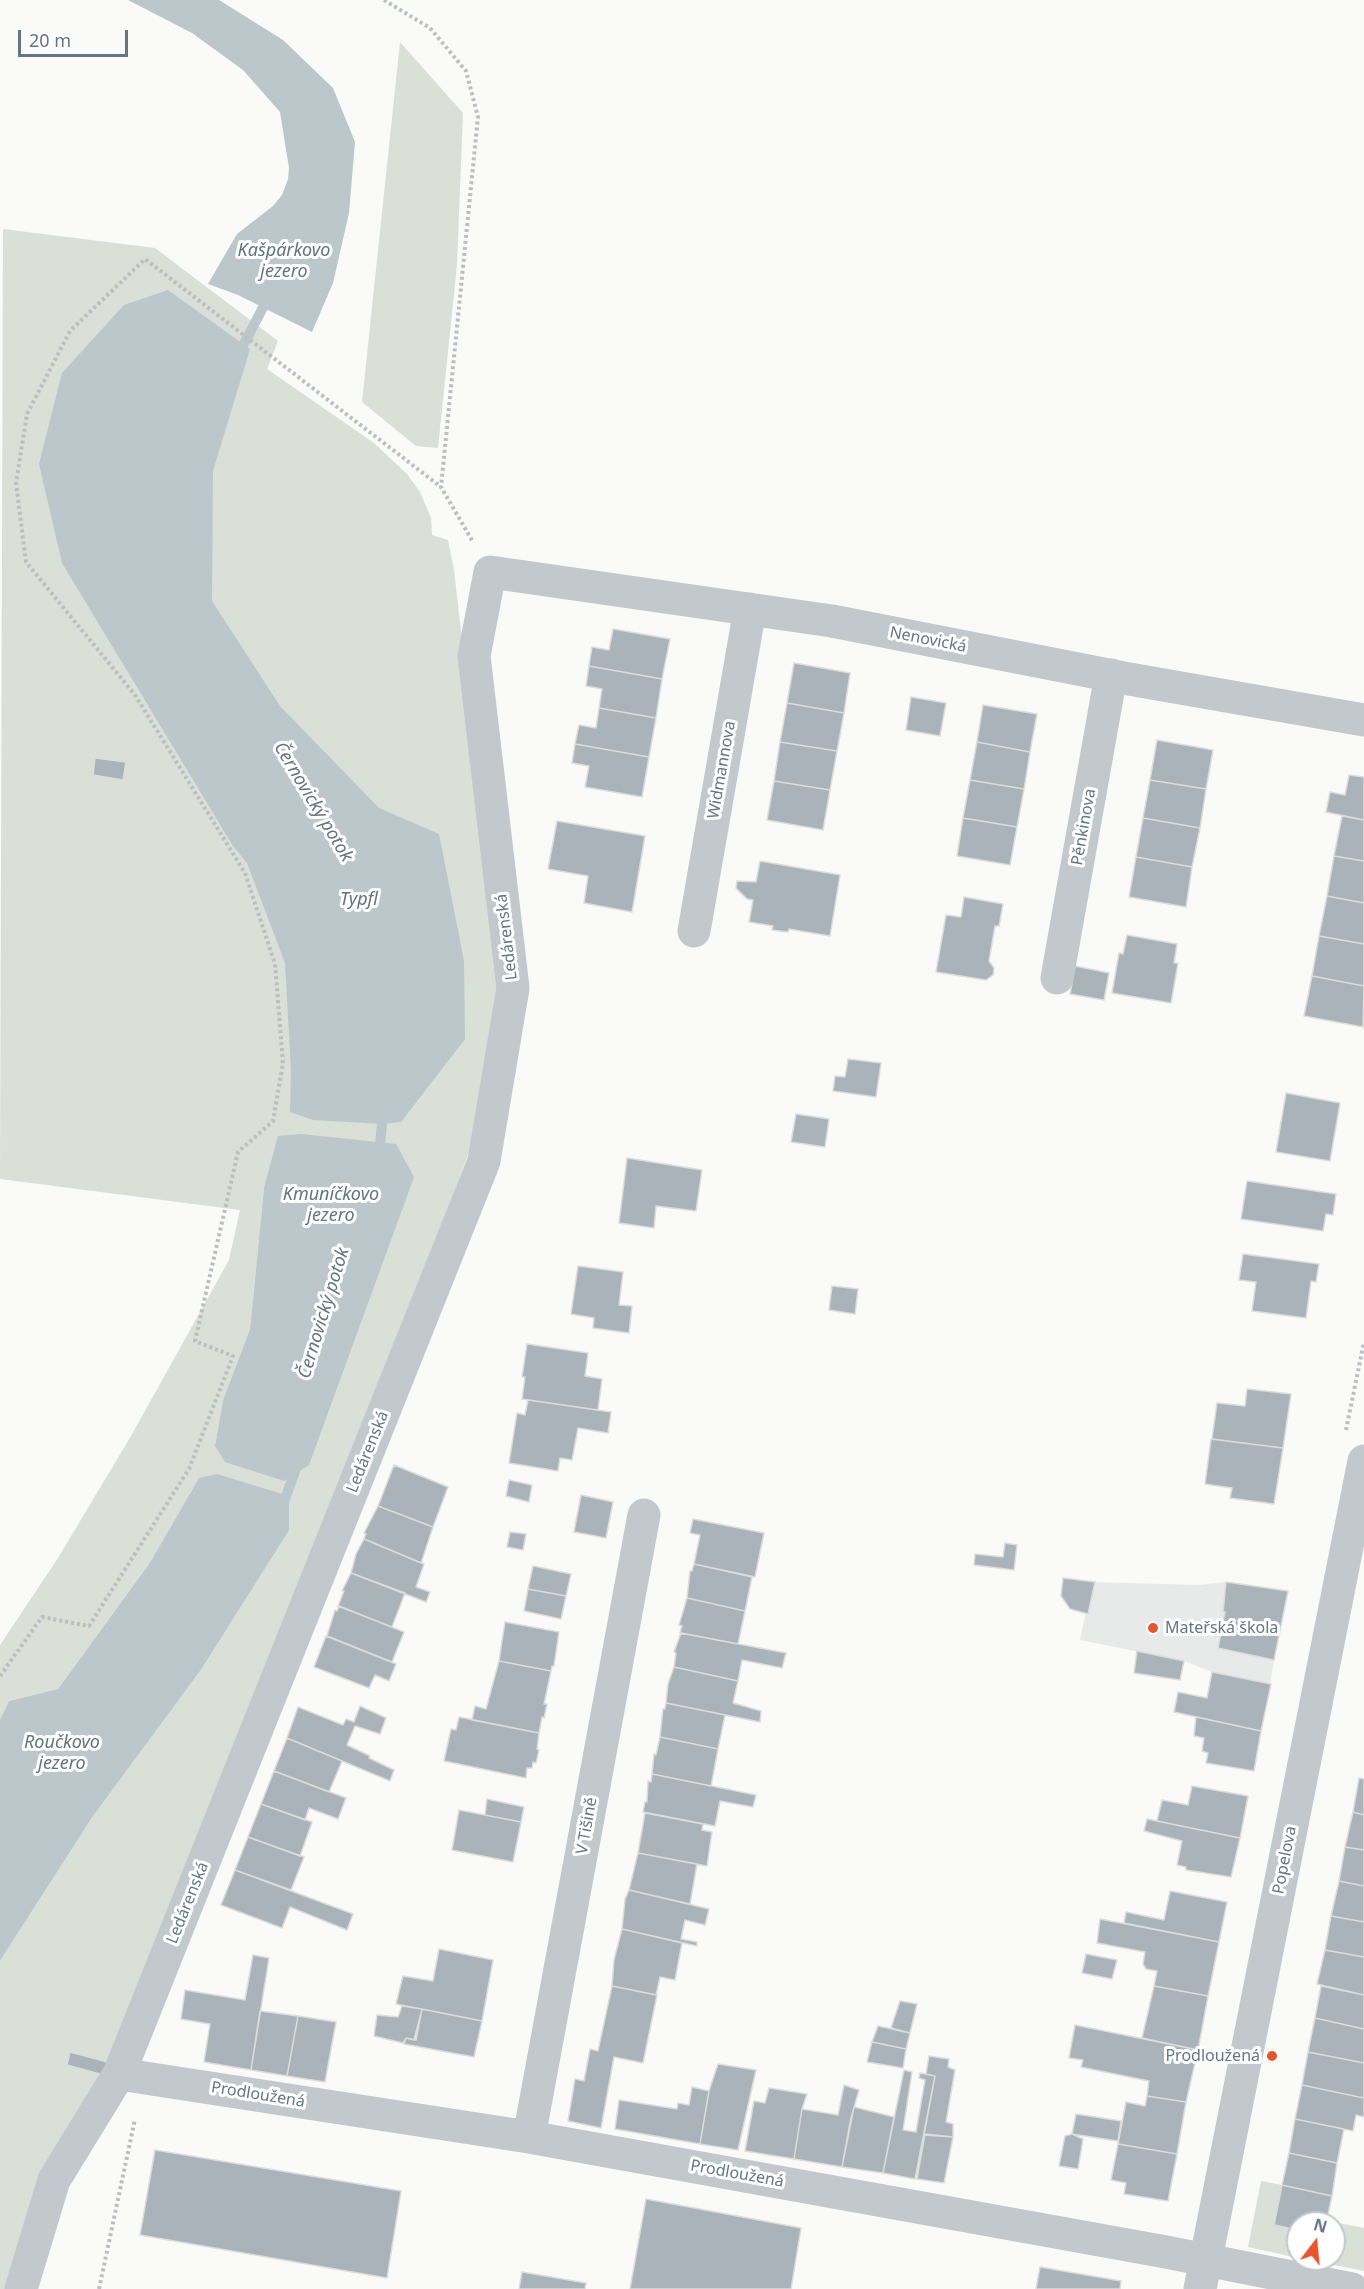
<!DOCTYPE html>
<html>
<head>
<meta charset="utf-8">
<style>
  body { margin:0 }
  #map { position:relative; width:1364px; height:2289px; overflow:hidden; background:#fafaf8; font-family:"Noto Sans",sans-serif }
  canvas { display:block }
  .north { position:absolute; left:1286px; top:2211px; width:60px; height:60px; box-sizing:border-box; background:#fff; border:2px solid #c1c8cd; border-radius:50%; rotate:16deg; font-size:16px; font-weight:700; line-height:24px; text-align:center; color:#657683 }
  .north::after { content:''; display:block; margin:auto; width:21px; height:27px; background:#e4572e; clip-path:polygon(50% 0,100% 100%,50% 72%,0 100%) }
  .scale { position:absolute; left:18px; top:30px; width:110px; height:27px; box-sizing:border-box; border:3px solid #657683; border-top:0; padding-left:8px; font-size:18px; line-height:21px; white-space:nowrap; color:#657683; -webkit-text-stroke:4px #fff; paint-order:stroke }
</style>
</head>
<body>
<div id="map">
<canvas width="1364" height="2289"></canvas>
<div class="north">N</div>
<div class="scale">20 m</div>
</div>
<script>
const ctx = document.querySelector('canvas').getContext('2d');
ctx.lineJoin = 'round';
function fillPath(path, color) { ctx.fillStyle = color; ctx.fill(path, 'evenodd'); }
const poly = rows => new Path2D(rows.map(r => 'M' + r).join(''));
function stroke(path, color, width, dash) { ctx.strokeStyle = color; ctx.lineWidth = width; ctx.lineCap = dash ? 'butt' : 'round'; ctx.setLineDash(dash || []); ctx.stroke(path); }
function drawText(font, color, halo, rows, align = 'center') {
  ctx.font = font + ' "Noto Sans",sans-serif'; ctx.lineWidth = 6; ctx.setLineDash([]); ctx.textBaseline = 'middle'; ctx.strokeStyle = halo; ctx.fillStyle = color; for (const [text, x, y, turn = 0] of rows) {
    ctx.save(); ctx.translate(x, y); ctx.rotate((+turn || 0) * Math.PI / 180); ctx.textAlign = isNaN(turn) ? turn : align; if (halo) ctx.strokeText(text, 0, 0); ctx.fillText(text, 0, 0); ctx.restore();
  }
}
fillPath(poly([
  [1092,1582,1199,1585,1226,1582,1224,1609,1226,1616,1218,1648,1274,1660,1270,1684,1212,1672,1184,1661,1080,1640]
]), '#e8e9e9');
fillPath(poly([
  [400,42,463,113,457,265,438,448,416,446,362,402],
  [3,229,155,248,278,341,267,369,374,443,407,474,420,492,431,518,432,535,448,540,454,570,501,977,492,1091,298,1608,130,2021,8,2289,0,2289,0,1961,93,1816,134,1759,199,1478,149,1564,58,1689,9,1701,0,1720,0,1645,58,1558,131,1436,229,1260,240,1210,0,1179],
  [323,1135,215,1446,223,1400,250,1329,264,1188],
  [1261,2181,1282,2185,1298,2230,1298,2258,1248,2247],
  [1333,2222,1364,2228,1364,2271,1305,2259,1334,2259]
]), '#dadfd7');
fillPath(poly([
  [128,0,219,0,283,40,333,88,355,142,349,213,333,283,312,332,238,295,208,284,237,234,273,206,282,195,288,179,289,168,280,112,243,70,192,33],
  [168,290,250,349,213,471,212,601,280,706,379,808,439,834,464,961,465,1039,401,1122,382,1124,313,1120,290,1112,291,1070,285,963,247,863,233,846,62,563,39,464,62,373,124,305],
  [301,1134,396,1144,414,1177,309,1465,284,1481,225,1462,215,1446,223,1400,250,1329,264,1188,278,1136],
  [217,1474,289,1496,289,1530,202,1668,93,1816,0,1961,0,1720,9,1701,58,1689,149,1564,199,1478]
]), '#bbc7cb');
stroke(poly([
  [237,357,269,296],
  [379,1156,383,1112],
  [278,1505,285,1499,298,1463]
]), '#bbc7cb', 10);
const building = poly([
  [613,629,670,639,662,679,589,666,592,647,609,650,613,629],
  [794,663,850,673,844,713,787,703,794,663],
  [589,666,662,679,656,718,599,708,602,689,586,686,589,666],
  [911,697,946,703,940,736,906,730,911,697],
  [787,703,844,713,837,751,780,742,787,703],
  [983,705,1037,714,1030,752,977,742,983,705],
  [599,708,656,718,649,757,575,744,579,725,596,728,599,708],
  [1157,740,1213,750,1206,789,1150,780,1157,740],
  [780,742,837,751,830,790,774,781,780,742],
  [977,742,1030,752,1024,789,970,780,977,742],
  [575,744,649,757,642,797,585,787,589,766,572,763,575,744],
  [95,758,126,762,123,780,93,775,95,758],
  [1349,775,1364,777,1364,820,1326,812,1330,792,1345,795,1349,775],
  [970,780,1024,789,1017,827,963,818,970,780],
  [1150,780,1206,789,1200,828,1143,818,1150,780],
  [774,781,830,790,823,830,767,820,774,781],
  [1342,816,1364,820,1364,861,1334,856,1342,816],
  [963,818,1017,827,1010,865,957,856,963,818],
  [1143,818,1200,828,1192,867,1136,857,1143,818],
  [557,821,645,836,632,912,584,903,588,876,548,869,557,821],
  [1334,856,1364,861,1364,903,1327,896,1334,856],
  [1136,857,1192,867,1186,907,1129,897,1136,857],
  [760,861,840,875,830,936,789,929,788,932,772,930,773,926,749,922,753,900,747,899,736,888,737,881,756,882,760,861],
  [1327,896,1364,903,1364,944,1319,936,1327,896],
  [964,897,1003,904,999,926,995,926,989,961,994,968,993,975,986,980,936,972,946,915,961,917,964,897],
  [1127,935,1177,944,1174,963,1178,963,1171,1003,1112,993,1119,953,1123,954,1127,935],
  [1319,936,1364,944,1364,986,1312,976,1319,936],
  [1075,966,1109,973,1104,1000,1070,994,1075,966],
  [1312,976,1364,986,1363,1027,1304,1016,1312,976],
  [848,1059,881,1063,876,1097,833,1091,835,1076,845,1077,848,1059],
  [1286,1093,1340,1103,1330,1161,1276,1152,1286,1093],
  [796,1114,829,1119,825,1147,791,1142,796,1114],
  [627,1158,702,1170,696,1211,656,1206,654,1228,619,1223,627,1158],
  [1247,1181,1336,1194,1333,1215,1326,1214,1323,1231,1241,1219,1247,1181],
  [1243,1254,1319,1264,1316,1282,1311,1281,1306,1318,1252,1311,1256,1282,1239,1280,1243,1254],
  [578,1266,623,1272,619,1305,632,1306,629,1333,593,1328,594,1318,571,1314,578,1266],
  [832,1286,858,1289,855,1314,829,1310,832,1286],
  [527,1344,588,1353,585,1376,602,1379,598,1410,522,1399,525,1377,522,1377,527,1344],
  [1247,1389,1291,1394,1283,1448,1212,1439,1217,1403,1245,1406,1247,1389],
  [528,1400,611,1412,608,1433,578,1428,572,1460,560,1458,558,1471,509,1463,517,1413,525,1415,528,1400],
  [1211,1439,1283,1448,1274,1504,1230,1498,1232,1488,1205,1484,1211,1439],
  [394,1465,448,1487,433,1527,378,1506,394,1465],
  [509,1480,532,1485,529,1502,506,1496,509,1480],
  [581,1495,613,1502,606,1538,574,1532,581,1495],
  [378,1506,433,1527,421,1563,364,1539,366,1534,364,1533,378,1506],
  [693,1519,764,1533,755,1577,694,1564,700,1535,690,1533,693,1519],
  [510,1532,526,1534,523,1550,507,1547,510,1532],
  [364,1539,424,1564,416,1587,430,1592,426,1602,351,1573,356,1554,364,1539],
  [1005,1543,1017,1545,1014,1570,974,1565,975,1554,1003,1557,1005,1543],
  [694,1564,752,1577,745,1611,687,1598,690,1571,692,1571,694,1564],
  [533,1566,571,1574,566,1596,528,1589,533,1566],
  [351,1573,405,1593,392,1627,338,1606,344,1591,342,1591,351,1573],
  [1063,1578,1095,1582,1088,1614,1070,1609,1061,1596,1063,1578],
  [1226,1582,1288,1591,1274,1660,1218,1648,1225,1612,1223,1612,1226,1582],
  [528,1589,566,1596,561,1619,524,1611,528,1589],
  [687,1598,745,1611,738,1644,680,1633,682,1626,679,1625,687,1598],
  [339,1606,404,1632,392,1662,327,1636,335,1610,337,1611,339,1606],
  [505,1622,559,1632,554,1666,552,1666,551,1671,499,1661,505,1622],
  [681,1633,786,1653,782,1668,742,1660,738,1681,674,1667,676,1653,674,1652,681,1633],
  [326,1636,396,1664,389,1681,375,1675,369,1688,314,1667,326,1636],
  [1137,1651,1184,1661,1180,1680,1134,1673,1137,1651],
  [499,1661,551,1671,544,1704,547,1704,544,1718,542,1717,539,1733,472,1720,475,1706,486,1709,499,1661],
  [674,1667,738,1681,733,1703,761,1711,760,1722,666,1703,668,1684,674,1667],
  [1212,1672,1271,1684,1261,1731,1174,1712,1178,1692,1207,1698,1212,1672],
  [666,1703,725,1715,718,1749,660,1737,663,1709,665,1709,666,1703],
  [360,1706,386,1718,380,1734,355,1726,347,1745,370,1756,369,1758,394,1770,390,1781,287,1738,298,1707,343,1725,346,1719,354,1722,360,1706],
  [459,1717,539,1733,537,1749,539,1750,536,1763,533,1762,532,1768,527,1768,526,1778,444,1761,451,1729,456,1730,459,1717],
  [1196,1717,1261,1731,1254,1771,1206,1763,1208,1753,1202,1751,1204,1738,1194,1736,1196,1717],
  [660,1737,718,1749,711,1786,652,1774,654,1754,656,1755,660,1737],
  [287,1738,342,1761,329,1792,274,1771,287,1738],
  [274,1771,346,1798,338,1819,309,1808,305,1820,261,1804,274,1771],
  [652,1774,756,1795,753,1807,720,1801,715,1826,643,1812,645,1802,647,1802,648,1781,651,1782,652,1774],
  [1359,1778,1364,1779,1364,1815,1353,1812,1359,1778],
  [1192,1786,1248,1796,1240,1838,1157,1821,1162,1800,1188,1805,1192,1786],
  [487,1799,524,1807,521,1822,485,1815,487,1799],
  [261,1804,312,1822,300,1856,248,1837,261,1804],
  [459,1810,521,1822,513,1862,452,1850,459,1810],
  [1353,1812,1364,1815,1364,1850,1345,1847,1353,1812],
  [645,1813,703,1824,702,1830,712,1832,707,1866,638,1853,645,1813],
  [1147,1819,1240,1838,1231,1877,1186,1870,1186,1867,1177,1865,1182,1841,1144,1831,1147,1819],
  [248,1837,304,1857,291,1890,235,1870,248,1837],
  [1345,1847,1364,1850,1364,1886,1339,1881,1345,1847],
  [638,1853,697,1864,690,1904,629,1890,638,1853],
  [235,1870,353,1914,347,1930,290,1907,282,1928,221,1905,235,1870],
  [1339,1881,1364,1886,1364,1922,1331,1916,1339,1881],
  [629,1890,709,1909,705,1925,685,1920,681,1939,697,1942,697,1946,622,1929,625,1899,629,1890],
  [1170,1891,1227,1902,1219,1942,1124,1923,1126,1912,1164,1920,1170,1891],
  [1331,1916,1364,1922,1364,1957,1325,1950,1331,1916],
  [1100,1919,1219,1942,1208,1996,1154,1986,1157,1971,1146,1969,1143,1964,1145,1952,1097,1943,1100,1919],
  [622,1929,682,1943,675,1980,660,1977,656,1995,612,1986,614,1960,622,1929],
  [439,1949,493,1960,482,2021,396,2004,403,1976,433,1981,439,1949],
  [1325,1950,1364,1957,1364,1995,1317,1984,1325,1950],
  [1086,1954,1117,1960,1112,1979,1082,1973,1086,1954],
  [253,1955,269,1958,251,2070,204,2062,210,2024,181,2019,185,1990,245,2000,253,1955],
  [612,1986,657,1995,643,2063,614,2057,601,2128,568,2121,575,2079,584,2081,590,2049,598,2051,612,1986],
  [1154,1986,1208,1996,1198,2050,1142,2038,1154,1986],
  [1321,1986,1364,1995,1364,2029,1315,2018,1321,1986],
  [900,2001,917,2004,910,2033,891,2028,900,2001],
  [402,2006,422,2009,414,2040,406,2038,403,2043,374,2036,377,2015,398,2017,402,2006],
  [422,2009,482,2021,474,2057,404,2044,406,2038,416,2040,422,2009],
  [260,2011,298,2016,287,2076,251,2070,260,2011],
  [298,2016,336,2022,325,2082,287,2076,298,2016],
  [1315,2018,1364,2029,1364,2063,1308,2052,1315,2018],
  [1075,2025,1198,2050,1186,2102,1147,2096,1149,2081,1081,2067,1083,2060,1069,2058,1075,2025],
  [878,2026,910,2033,906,2049,872,2042,878,2026],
  [872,2042,906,2049,903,2068,867,2062,872,2042],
  [70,2052,111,2063,107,2076,67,2065,70,2052],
  [1308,2052,1364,2063,1364,2098,1302,2085,1308,2052],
  [929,2056,949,2059,948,2067,955,2070,946,2122,953,2124,953,2137,924,2135,935,2076,926,2074,929,2056],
  [718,2064,756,2070,738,2150,700,2144,709,2091,718,2064],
  [904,2070,912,2072,903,2130,916,2132,925,2080,919,2078,920,2073,935,2076,915,2179,883,2173,904,2070],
  [844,2085,859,2090,851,2118,842,2167,794,2159,802,2109,838,2115,844,2085],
  [1302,2085,1364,2098,1364,2117,1356,2115,1353,2131,1295,2119,1302,2085],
  [692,2087,709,2091,700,2144,615,2129,619,2100,677,2109,678,2103,689,2105,692,2087],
  [769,2088,807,2094,802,2109,794,2159,745,2151,754,2101,765,2103,769,2088],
  [1147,2096,1186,2102,1177,2154,1118,2144,1126,2102,1145,2106,1147,2096],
  [854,2107,894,2117,883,2173,842,2167,854,2107],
  [1076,2114,1121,2121,1118,2141,1072,2134,1076,2114],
  [1295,2119,1344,2129,1337,2163,1289,2153,1295,2119],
  [925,2134,953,2137,944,2183,917,2179,925,2134],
  [1072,2134,1083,2139,1078,2169,1059,2166,1065,2136,1072,2134],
  [1118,2144,1177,2154,1168,2201,1124,2194,1126,2183,1111,2180,1118,2144],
  [155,2150,401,2191,387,2278,140,2235,155,2150],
  [1289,2153,1337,2163,1332,2196,1282,2185,1289,2153],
  [1282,2185,1332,2196,1326,2223,1298,2223,1298,2230,1274,2225,1282,2185],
  [646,2199,801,2228,791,2289,630,2289,646,2199],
  [1040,2267,1121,2281,1120,2289,1036,2289,1040,2267],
  [522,2272,586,2283,585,2289,519,2289,522,2272]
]);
fillPath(building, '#aab3b9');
stroke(building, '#dcdcda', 1.5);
stroke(poly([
  [384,0,430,28,466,71,478,117,441,487,473,542],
  [1346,1430,1364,1342],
  [0,1676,42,1617,89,1626,189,1469,233,1356,195,1341,238,1152,273,1121,283,1063,275,964,245,873,135,695,26,562,16,483,27,414,70,331,145,259,441,487],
  [99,2289,135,2119]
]), '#bbbfc2', 4, [3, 3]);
stroke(poly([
  [694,931,750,609],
  [1057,978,1111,675],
  [119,2074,529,2137,1166,2252,1352,2289],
  [529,2137,644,1515],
  [21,2289,54,2180,119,2074,484,1161,513,988,474,656,490,572,832,621,1129,679,1364,720]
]), '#c3c8cc', 33);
stroke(poly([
  [1200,2289,1364,1461]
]), '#c3c8cc', 33);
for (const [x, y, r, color] of [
  [1153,1628,6,"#e4572e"],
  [1272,2056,6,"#e4572e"]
]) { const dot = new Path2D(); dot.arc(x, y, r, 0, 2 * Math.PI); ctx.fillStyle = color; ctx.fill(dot); stroke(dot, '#fff', 2); }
drawText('16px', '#657683', '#fff', [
  ["Nenovická",928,640,11],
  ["Widmannova",722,770,-80],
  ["Pěnkinova",1084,827,-80],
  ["Ledárenská",507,937,-97],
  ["Ledárenská",368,1452,-68],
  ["V Tišině",587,1826,-80],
  ["Popelova",1285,1860,-79],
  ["Ledárenská",188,1903,-68],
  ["Prodloužená",258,2095,9],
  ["Prodloužená",737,2174,10]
]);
drawText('16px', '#657683', '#fff', [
  ["Mateřská škola",1165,1628],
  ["Prodloužená",1260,2056,"right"]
], 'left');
drawText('italic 18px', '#60757c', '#fff', [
  ["Kašpárkovo",284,251],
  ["jezero",284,272],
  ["Černovický potok",313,802,59],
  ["Typfl",359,900],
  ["Kmuníčkovo",331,1195],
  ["jezero",331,1216],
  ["Černovický potok",324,1313,-73],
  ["Roučkovo",62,1743],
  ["jezero",62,1764]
]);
</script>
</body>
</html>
